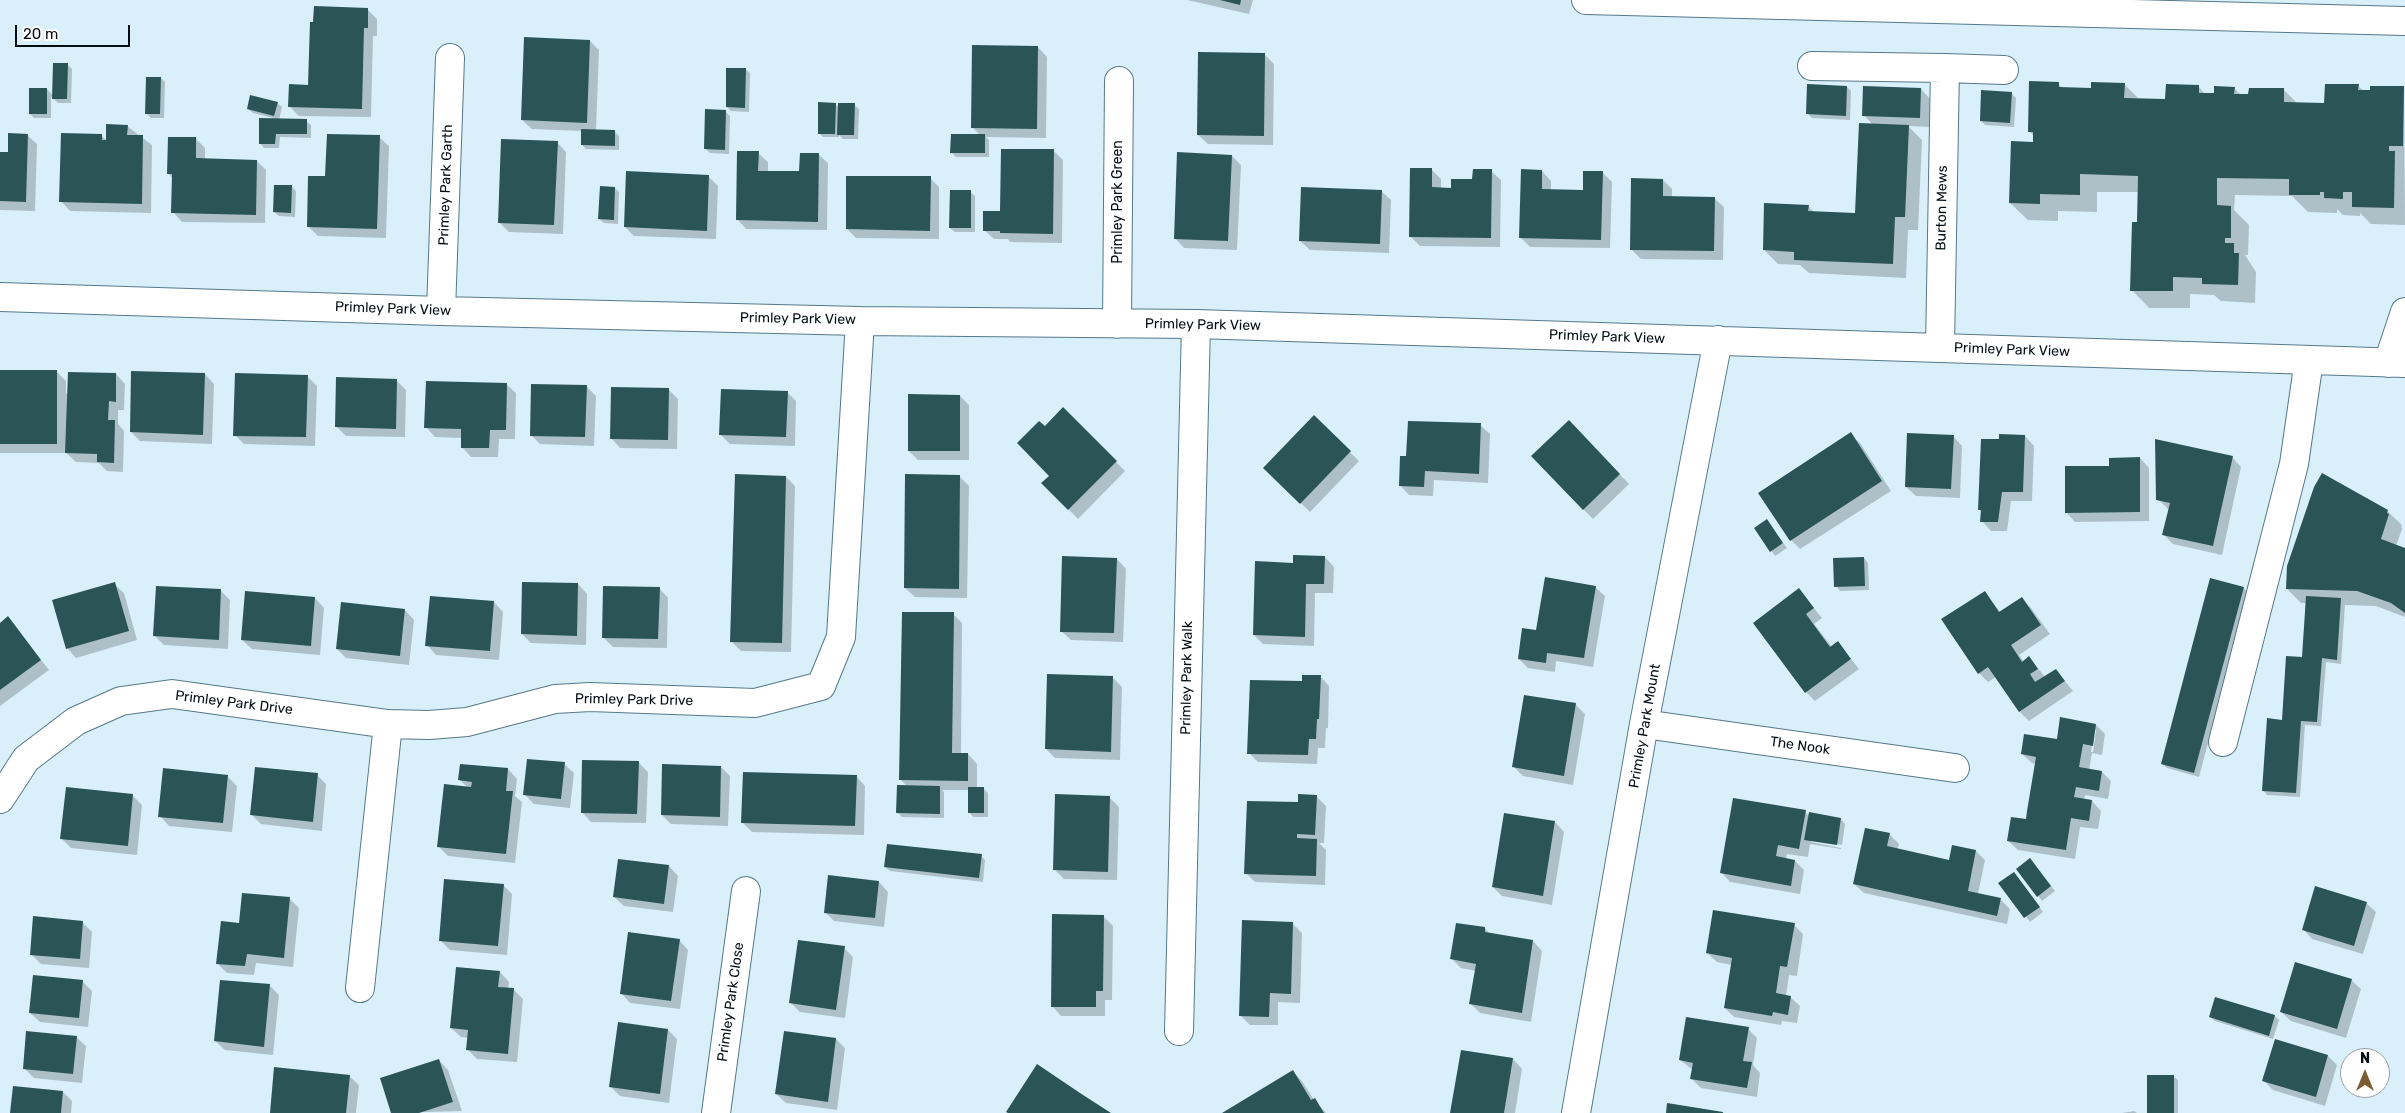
<!DOCTYPE html>
<html>
<head>
<meta charset="utf-8">
<style>
  body { margin:0 }
  #map { position:relative; width:2405px; height:1113px; overflow:hidden; background:#d9f0fb; font-family:Rubik,sans-serif }
  canvas { display:block }
  .north { position:absolute; left:2340px; top:1048px; width:50px; height:50px; box-sizing:border-box; background:#fff; border:1px solid #9a9fa1; border-radius:50%; rotate:0deg; font-size:14px; font-weight:700; line-height:20px; text-align:center; color:#030e14 }
  .north::after { content:''; display:block; margin:auto; width:18px; height:22px; background:#7a5e31; clip-path:polygon(50% 0,100% 100%,50% 72%,0 100%) }
  .scale { position:absolute; left:15px; top:25px; width:115px; height:22px; box-sizing:border-box; border:2px solid #030e14; border-top:0; padding-left:6px; font-size:15px; line-height:18px; white-space:nowrap; color:#030e14; -webkit-text-stroke:4px #fff; paint-order:stroke }
</style>
</head>
<body>
<div id="map">
<canvas width="2405" height="1113"></canvas>
<div class="north">N</div>
<div class="scale">20 m</div>
</div>
<script>
const ctx = document.querySelector('canvas').getContext('2d');
ctx.lineJoin = 'round';
function fillPath(path, color) { ctx.fillStyle = color; ctx.fill(path, 'evenodd'); }
const poly = rows => new Path2D(rows.map(r => 'M' + r).join(''));
function stroke(path, color, width, dash) { ctx.strokeStyle = color; ctx.lineWidth = width; ctx.lineCap = dash ? 'butt' : 'round'; ctx.setLineDash(dash || []); ctx.stroke(path); }
function drawText(font, color, halo, rows, align = 'center') {
  ctx.font = font + ' Rubik,sans-serif'; ctx.lineWidth = 5; ctx.setLineDash([]); ctx.textBaseline = 'middle'; ctx.strokeStyle = halo; ctx.fillStyle = color; for (const [text, x, y, turn = 0] of rows) {
    ctx.save(); ctx.translate(x, y); ctx.rotate((+turn || 0) * Math.PI / 180); ctx.textAlign = isNaN(turn) ? turn : align; if (halo) ctx.strokeText(text, 0, 0); ctx.fillText(text, 0, 0); ctx.restore();
  }
}
fillPath(poly([
  [1187,0,1253,0,1249,14],
  [368,10,377,19,377,36,373,36,371,117,299,116,289,106,309,86],
  [590,41,599,50,596,131,615,132,619,136,619,150,586,149,582,145,583,131,532,129,522,120],
  [1038,47,1047,57,1046,138,986,137,989,140,989,157,956,157,951,152,980,135,973,128],
  [1264,54,1274,64,1273,145,1208,144,1198,135],
  [67,64,72,69,71,103,58,103,51,96,51,118,34,118,30,114,47,89,53,96],
  [745,69,750,73,749,112,731,111,727,107],
  [161,78,165,82,164,118,151,118,147,114],
  [2058,84,2063,88,2092,89,2124,84,2139,99,2167,100,2198,86,2206,95,2215,95,2234,88,2241,95,2283,89,2297,103,2325,104,2358,86,2364,91,2404,87,2405,225,2371,224,2360,213,2360,216,2343,215,2337,209,2337,213,2308,212,2292,196,2235,195,2234,210,2249,225,2248,255,2245,255,2256,272,2255,303,2221,301,2214,295,2190,294,2190,308,2149,308,2132,290,2139,192,2097,192,2097,212,2058,211,2058,221,2028,220,2010,203,2034,143,2034,136,2029,131],
  [1847,87,1851,91,1850,120,1812,118,1808,114],
  [1865,87,1921,89,1930,99,1929,127,1908,126,1922,140,1918,230,1908,230,1906,278,1809,273,1800,265,1778,264,1764,250,1808,206,1815,213,1856,215,1873,125,1864,115],
  [2011,93,2016,98,2014,127,1985,125,1981,121],
  [277,103,282,107,279,120,306,121,311,125,311,138,280,137,279,148,264,148,260,143,273,118,253,113,248,109],
  [835,104,839,108,854,105,859,109,858,139,843,139,839,135,839,137,823,137,819,133],
  [725,111,730,116,729,154,710,153,706,149],
  [127,126,152,145,151,213,70,211,61,201,101,135,107,141],
  [27,135,37,144,35,211,0,210,0,153,9,153],
  [379,137,389,146,386,238,318,236,308,226,327,177],
  [196,139,205,148,205,160,257,161,266,170,265,223,182,222,173,212,173,179,169,174],
  [557,142,566,152,563,234,509,232,499,222],
  [1054,151,1063,160,1062,243,1010,242,1008,239,994,239,984,230],
  [758,153,768,162,768,172,800,172,818,154,828,163,827,230,746,229,737,219],
  [1232,156,1241,165,1237,250,1184,248,1175,238],
  [1431,169,1441,179,1441,189,1452,189,1491,171,1501,180,1500,247,1420,246,1410,236],
  [1542,171,1551,181,1551,190,1584,191,1602,172,1612,182,1610,248,1530,247,1521,238],
  [708,176,718,186,716,239,634,236,625,227],
  [930,178,939,187,939,239,856,238,847,229],
  [1663,180,1672,189,1672,197,1714,198,1724,207,1723,260,1641,259,1631,249],
  [291,186,296,191,295,217,279,216,274,212],
  [615,188,619,192,618,224,604,223,599,219],
  [1381,191,1391,200,1389,253,1310,250,1300,241],
  [970,192,975,196,975,232,955,232,950,228],
  [0,371,57,372,66,381,66,394,116,374,125,384,124,410,118,410,118,424,124,431,123,472,107,471,99,463,76,462,66,453,0,453],
  [205,374,214,384,212,444,140,441,131,432],
  [307,376,317,386,315,446,244,444,235,435],
  [397,381,406,390,405,437,346,436,336,426],
  [506,384,516,393,515,439,499,439,498,457,471,457,462,447,462,438,435,437,426,427],
  [586,386,596,396,594,446,540,444,531,435],
  [669,390,678,399,677,449,620,448,611,438],
  [787,392,796,401,795,446,730,444,720,434],
  [960,396,969,405,969,460,918,460,909,451],
  [1063,409,1125,471,1078,519,1043,483,1050,476,1045,428],
  [1314,417,1359,461,1310,512,1265,468],
  [1569,422,1629,484,1593,519,1583,509],
  [1480,425,1490,434,1488,483,1434,480,1433,496,1409,495,1400,485,1407,457],
  [1850,434,1860,443,1891,491,1800,549,1791,540],
  [1953,436,1962,446,1960,498,1916,496,1906,487],
  [2025,436,2034,446,2032,501,2011,501,2007,531,1991,531,1982,521,1982,512,1979,509,2000,441],
  [2232,457,2241,467,2222,555,2173,544,2164,535,2169,510,2158,499],
  [2140,458,2149,468,2149,521,2075,522,2066,512,2110,467],
  [959,476,969,486,967,598,915,597,905,588],
  [786,477,795,486,791,652,741,651,731,641],
  [2387,511,2401,524,2402,529,2396,546,2405,549,2405,617,2376,606,2345,605,2341,664,2326,662,2321,726,2305,725,2300,797,2267,795,2263,790,2303,658,2307,603,2301,603,2287,589],
  [1767,521,1787,548,1775,556,1756,528],
  [1325,557,1334,567,1333,593,1315,593,1314,646,1263,644,1254,635,1294,564],
  [1864,558,1868,563,1869,590,1840,591,1836,586],
  [1117,559,1126,569,1123,642,1071,640,1061,631],
  [114,584,124,593,137,640,76,658,67,648],
  [578,584,587,594,586,645,531,643,522,634],
  [1595,587,1605,596,1593,667,1556,661,1555,672,1528,668,1519,659,1537,632],
  [659,588,668,598,667,648,613,647,603,637],
  [2243,588,2248,592,2199,777,2167,768,2162,764],
  [1799,590,1822,618,1814,624,1832,647,1838,643,1859,669,1815,701,1806,692],
  [221,591,230,600,228,649,164,645,155,636],
  [1984,592,2001,613,2022,599,2031,608,2050,634,2019,655,2024,662,2029,657,2045,677,2056,670,2073,691,2029,721,2019,711,1996,677,1988,682,1979,673],
  [315,598,324,608,320,655,252,649,242,640],
  [494,602,503,612,499,660,436,655,427,645],
  [342,604,405,610,414,620,409,665,346,658,337,649],
  [953,614,962,623,961,754,968,754,977,764,977,789,984,789,988,793,988,817,973,817,969,812,970,790,942,790,944,792,944,818,902,817,897,812,907,786,901,780],
  [8,618,49,670,0,706,0,624],
  [1320,676,1329,686,1328,728,1326,728,1325,748,1318,748,1317,764,1258,762,1249,753,1303,683],
  [1112,677,1122,687,1120,760,1055,758,1046,749],
  [1575,704,1585,714,1573,785,1523,776,1513,766],
  [2096,725,2105,734,2102,755,2092,753,2089,770,2102,772,2111,781,2108,799,2085,795,2084,800,2092,801,2101,811,2098,829,2080,827,2075,859,2018,850,2008,841,2027,821,2036,764,2032,763,2022,754],
  [2094,730,2096,730,2093,752,2091,752],
  [638,762,648,772,646,823,591,822,582,812],
  [564,764,574,773,570,808,534,804,525,795],
  [721,767,730,776,728,826,671,824,662,815],
  [508,769,517,779,515,796,522,802,515,863,448,856,438,846,468,788,460,780],
  [317,775,326,784,322,831,261,824,251,814],
  [227,776,237,786,232,832,169,826,160,816],
  [856,776,865,786,864,835,752,832,743,823],
  [133,796,142,805,137,855,71,848,62,839],
  [1316,796,1326,806,1324,843,1319,843,1326,850,1325,885,1255,882,1246,873,1299,803],
  [1110,798,1119,807,1117,880,1064,879,1054,869],
  [1805,812,1809,816,1810,813,1841,819,1845,824,1842,845,1811,840,1811,842,1841,848,1841,849,1810,844,1808,857,1787,854,1786,859,1795,861,1804,870,1800,894,1730,882,1721,872],
  [1555,822,1564,832,1552,905,1502,896,1493,887],
  [1889,834,1899,844,1897,850,1950,861,1976,851,1985,860,1978,894,2001,900,2010,909,2007,924,1864,893,1854,884],
  [981,856,985,860,983,882,890,871,885,867],
  [2034,864,2055,891,2042,901,2018,869],
  [669,866,678,876,673,912,624,906,614,897],
  [2014,873,2043,912,2030,922,2000,883],
  [879,882,888,892,884,927,834,921,825,912],
  [503,885,512,894,507,955,450,950,441,941],
  [289,898,299,908,293,967,256,963,254,975,227,973,217,963,240,924],
  [2366,903,2376,912,2363,954,2312,939,2303,929],
  [1103,916,1113,926,1112,1000,1105,1000,1105,1016,1061,1016,1052,1006],
  [34,918,83,923,92,932,89,968,41,964,31,954],
  [1292,923,1302,933,1300,1003,1278,1002,1278,1025,1250,1025,1240,1015],
  [1794,925,1803,934,1797,976,1789,975,1786,996,1790,997,1800,1006,1797,1023,1782,1021,1781,1025,1734,1017,1725,1008,1732,965,1717,962,1707,953],
  [1485,928,1491,935,1533,941,1542,951,1531,1022,1480,1013,1471,1004,1476,971,1461,968,1452,959],
  [679,940,688,950,680,1009,630,1003,621,993],
  [844,948,853,957,845,1018,800,1012,791,1003],
  [500,972,509,982,508,989,514,990,523,999,517,1062,477,1059,467,1049,469,1038,461,1037,451,1028],
  [2351,980,2361,989,2346,1038,2291,1021,2281,1012],
  [82,981,92,991,88,1027,40,1022,30,1013],
  [269,985,279,995,273,1055,225,1050,215,1041],
  [2275,1016,2279,1020,2273,1039,2215,1021,2210,1017],
  [1748,1029,1757,1038,1753,1065,1760,1073,1757,1097,1701,1088,1691,1078,1693,1070,1680,1060],
  [668,1030,677,1039,669,1103,620,1096,610,1086],
  [76,1037,86,1046,82,1083,34,1078,24,1068],
  [836,1039,845,1048,837,1110,786,1103,776,1094],
  [2276,1040,2328,1056,2337,1065,2325,1106,2273,1090,2264,1081],
  [1462,1051,1513,1059,1522,1069,1515,1113,1452,1113],
  [439,1060,448,1070,462,1111,392,1113],
  [1292,1071,1302,1081,1314,1100,1326,1113,1224,1113],
  [349,1076,359,1085,356,1113,271,1113],
  [2173,1076,2178,1080,2178,1113,2149,1113],
  [63,1092,72,1101,71,1113,12,1113],
  [2134,1111,2137,1113,2122,1113]
]), '#0003');
fillPath(poly([
  [1220,0,1241,0,1240,5],
  [314,6,368,8,368,28,364,28,362,109,288,107,289,84,308,85,310,22,313,22],
  [524,37,590,40,587,123,521,120],
  [972,45,1038,46,1037,129,971,128],
  [1198,52,1265,53,1264,136,1197,135],
  [53,63,68,63,67,99,52,99],
  [726,68,746,68,745,108,726,107],
  [146,77,161,77,160,114,145,114],
  [2029,81,2059,82,2059,87,2091,88,2091,82,2125,83,2124,98,2165,99,2166,84,2199,85,2199,93,2214,93,2214,86,2235,87,2234,94,2248,94,2249,88,2284,88,2284,102,2324,103,2325,84,2359,84,2358,90,2370,90,2370,86,2404,86,2403,146,2389,146,2389,151,2395,151,2394,208,2352,207,2352,192,2343,192,2343,199,2324,198,2324,192,2320,192,2320,195,2289,195,2289,179,2217,178,2217,205,2231,206,2231,238,2225,238,2225,243,2234,243,2234,253,2239,253,2238,285,2202,284,2202,278,2173,277,2173,291,2130,291,2132,222,2137,222,2138,176,2080,174,2080,195,2040,194,2040,204,2009,203,2011,141,2033,142,2033,132,2028,132],
  [1807,84,1847,86,1846,116,1806,114],
  [1863,86,1921,88,1920,118,1862,116],
  [29,88,47,88,47,114,29,114],
  [1981,90,2012,92,2010,123,1980,121],
  [250,95,278,102,274,116,247,109],
  [818,102,836,103,835,134,818,134],
  [838,103,855,103,854,135,837,135],
  [705,109,726,110,725,150,704,149],
  [259,118,307,119,307,134,276,134,275,144,259,144],
  [1859,123,1909,125,1905,217,1895,217,1893,264,1794,260,1794,252,1763,250,1764,203,1809,205,1808,211,1855,213],
  [106,124,128,125,127,135,143,135,142,204,59,202,61,133,102,134,102,140,106,140],
  [581,129,615,130,615,146,581,145],
  [8,133,28,134,26,202,0,201,0,152,8,152],
  [327,134,380,135,377,229,307,227,308,176,325,176],
  [951,134,985,134,985,153,950,153],
  [168,137,196,137,196,158,257,160,256,215,171,213,172,174,167,174],
  [501,139,558,141,554,225,498,223],
  [1001,149,1054,149,1053,234,1000,233,1000,231,983,231,983,211,1000,211],
  [737,151,759,151,758,171,799,171,800,153,819,153,818,222,736,220],
  [1177,152,1232,155,1228,241,1174,239],
  [1410,168,1432,168,1432,187,1451,188,1451,179,1472,179,1473,169,1492,169,1491,238,1409,237],
  [1521,169,1542,170,1542,189,1583,190,1583,171,1603,171,1601,240,1519,238],
  [626,171,709,175,707,231,624,227],
  [846,176,931,176,930,231,846,229],
  [1631,178,1663,179,1663,196,1715,197,1714,251,1630,250],
  [274,185,292,185,291,213,273,212],
  [600,186,615,187,614,220,598,219],
  [1301,187,1382,190,1380,244,1299,241],
  [950,190,971,190,971,228,949,228],
  [0,370,57,370,57,444,0,444],
  [131,371,205,373,203,435,130,432],
  [68,372,116,373,116,402,109,401,108,420,115,420,114,463,97,462,97,454,65,453],
  [235,373,308,375,306,437,233,436],
  [336,377,397,379,396,429,335,427],
  [426,381,507,383,506,430,490,430,489,448,461,448,461,429,424,428],
  [531,384,587,385,585,437,530,436],
  [611,387,669,388,668,440,610,439],
  [721,389,788,391,786,437,719,435],
  [908,394,960,395,960,451,908,451],
  [1063,407,1117,461,1068,510,1041,483,1049,476,1017,443,1039,421,1045,426],
  [1314,415,1351,451,1300,504,1263,468],
  [1569,420,1620,474,1583,510,1531,456],
  [1408,421,1481,423,1479,474,1425,471,1424,487,1399,486,1400,456,1406,456],
  [1851,432,1882,481,1790,541,1758,493],
  [1907,433,1954,435,1951,489,1905,487],
  [1999,434,2025,435,2023,492,2002,492,1998,522,1980,522,1981,510,1978,510,1981,439,1999,439],
  [2155,439,2233,456,2213,546,2162,535,2170,503,2156,500],
  [2140,457,2140,512,2065,513,2065,466,2109,466,2109,458],
  [2322,473,2388,510,2387,513,2389,514,2381,539,2405,548,2405,613,2391,603,2357,591,2286,589,2287,566,2314,487],
  [735,474,786,476,782,643,730,642],
  [905,474,960,475,959,589,904,588],
  [1767,519,1783,543,1770,552,1754,528],
  [1293,555,1325,556,1324,584,1306,584,1305,637,1253,635,1255,561,1293,563],
  [1062,556,1117,558,1114,633,1060,632],
  [1864,557,1865,586,1834,587,1833,558],
  [1545,577,1596,586,1584,658,1547,653,1546,663,1518,659,1522,628,1536,630],
  [2210,578,2244,587,2194,773,2161,764],
  [115,582,129,631,66,649,52,600],
  [522,582,578,583,577,636,521,634],
  [156,586,221,589,219,640,153,636],
  [603,586,660,587,658,639,602,638],
  [1799,588,1814,608,1806,614,1830,647,1838,641,1851,659,1805,693,1753,623],
  [245,591,315,597,311,646,241,640],
  [1985,591,1999,612,2022,597,2041,625,2011,645,2022,662,2029,656,2038,669,2030,674,2035,682,2056,669,2065,681,2019,712,1988,667,1978,674,1941,619],
  [430,596,494,601,490,651,425,646],
  [2306,596,2341,598,2337,660,2322,658,2317,722,2301,721,2296,793,2262,791,2267,718,2282,720,2286,656,2302,657],
  [341,602,405,609,400,656,336,649],
  [902,612,954,612,952,753,968,753,968,781,899,780],
  [8,616,41,660,0,690,0,623],
  [1047,674,1113,676,1111,752,1045,749],
  [1302,675,1321,675,1319,719,1317,719,1316,739,1309,739,1308,755,1247,754,1250,680,1302,681],
  [1524,695,1576,703,1564,776,1512,767],
  [2060,717,2096,724,2093,746,2083,744,2079,767,2102,771,2099,791,2076,787,2074,797,2092,800,2089,821,2071,818,2066,850,2007,841,2011,817,2026,819,2027,811,2036,757,2021,754,2024,734,2057,739],
  [527,759,565,762,561,799,523,795],
  [582,760,639,761,637,814,581,813],
  [460,764,508,768,506,791,513,791,506,854,437,847,444,784,471,787,472,782,458,780],
  [662,764,721,766,720,817,661,815],
  [255,767,318,773,313,822,250,815],
  [163,768,228,775,223,823,158,817],
  [743,772,857,775,855,826,741,823],
  [897,785,940,786,940,814,896,813],
  [66,787,133,794,128,846,60,839],
  [968,787,984,787,984,813,968,813],
  [1055,794,1110,796,1108,872,1053,870],
  [1298,794,1317,795,1315,835,1297,834,1297,838,1317,839,1316,876,1244,874,1247,801,1298,802],
  [1733,798,1806,810,1799,849,1778,845,1776,856,1795,860,1791,886,1720,873],
  [1809,812,1841,818,1837,845,1804,840],
  [1504,813,1555,821,1543,896,1492,887],
  [1865,828,1890,833,1887,846,1949,860,1952,845,1976,850,1968,891,2001,898,1997,916,1853,884],
  [887,844,982,854,979,878,884,867],
  [2030,858,2051,886,2037,897,2016,869],
  [618,859,669,865,664,904,613,897],
  [2014,872,2040,907,2024,918,1998,883],
  [828,875,879,881,875,918,824,913],
  [444,879,504,884,498,946,439,941],
  [2315,886,2367,902,2354,946,2302,930],
  [242,893,290,897,284,958,247,954,245,966,216,964,221,921,239,923],
  [1713,910,1795,923,1787,967,1780,966,1776,993,1791,996,1788,1015,1773,1012,1772,1016,1724,1008,1732,958,1706,953],
  [1052,914,1104,915,1103,991,1096,991,1096,1007,1051,1007],
  [33,916,83,921,80,959,30,955],
  [1242,920,1293,922,1291,994,1270,993,1269,1017,1239,1016],
  [1456,923,1485,927,1485,932,1533,940,1522,1013,1469,1004,1476,964,1450,959],
  [628,932,680,939,671,1001,620,994],
  [798,940,845,946,836,1010,789,1003],
  [2295,962,2352,979,2337,1029,2280,1012],
  [456,967,500,971,498,987,514,988,508,1054,466,1050,468,1030,450,1028],
  [33,975,83,980,79,1018,29,1013],
  [220,980,270,984,264,1047,214,1041],
  [2215,997,2275,1015,2269,1036,2209,1017],
  [1686,1017,1749,1027,1743,1061,1752,1062,1747,1088,1690,1079,1693,1063,1679,1060],
  [618,1022,668,1029,660,1094,609,1087],
  [26,1031,77,1036,73,1074,23,1069],
  [784,1031,836,1038,828,1102,775,1094],
  [2275,1039,2328,1055,2316,1097,2262,1081],
  [1461,1050,1513,1058,1504,1113,1450,1113],
  [439,1059,453,1102,419,1113,391,1113,380,1078],
  [1037,1064,1080,1093,1111,1113,1008,1113,1006,1112],
  [274,1067,350,1075,346,1113,270,1113],
  [1293,1070,1311,1100,1315,1098,1324,1113,1222,1113],
  [2147,1075,2174,1075,2174,1113,2147,1113],
  [13,1086,63,1091,61,1113,10,1113],
  [1667,1103,1723,1112,1723,1113,1666,1113]
]), '#2a5456');
const minor = poly([
  [1586,0,2405,21],
  [1812,66,1945,68,1940,347],
  [1945,68,2004,70],
  [0,297,441,311,860,321,1196,324,2405,363],
  [441,311,450,58],
  [1117,324,1119,81],
  [2388,363,2405,312],
  [1644,724,1955,768],
  [2223,742,2294,464,2309,360],
  [0,799,26,759,76,721,121,701,172,694,388,724,429,725,467,722,555,699,590,697,755,703,821,686,841,637,860,321],
  [360,988,388,724],
  [1179,1031,1196,324],
  [716,1113,746,891],
  [1576,1113,1644,724,1718,340]
]);
stroke(minor, '#557888', 30);
stroke(minor, '#fff', 28);
drawText('14px', '#030e14', '#fff', [
  ["Primley Park Garth",446,185,-88],
  ["Primley Park Green",1118,202,-90],
  ["Burton Mews",1942,208,-89],
  ["Primley Park View",393,309,2],
  ["Primley Park View",798,319,1],
  ["Primley Park View",1203,325,1],
  ["Primley Park View",1607,337,2],
  ["Primley Park View",2012,350,2],
  ["Primley Park Walk",1187,678,-89],
  ["Primley Park Drive",634,700,1],
  ["Primley Park Drive",234,703,7],
  ["Primley Park Mount",1645,726,-80],
  ["The Nook",1800,746,8],
  ["Primley Park Close",731,1002,-82]
]);
</script>
</body>
</html>
